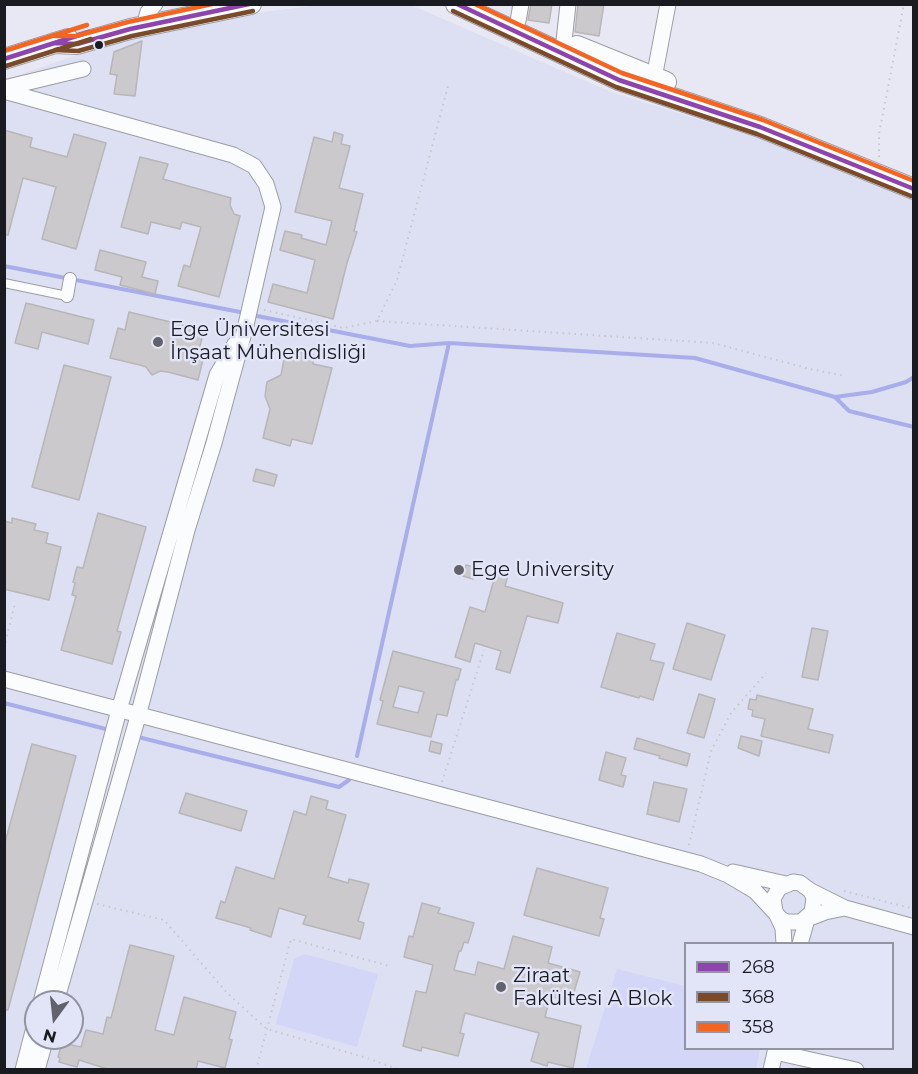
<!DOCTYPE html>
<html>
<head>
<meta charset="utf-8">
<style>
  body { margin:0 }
  #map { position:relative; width:918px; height:1074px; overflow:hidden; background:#e7e8f3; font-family:Montserrat,sans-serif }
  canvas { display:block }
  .frame { position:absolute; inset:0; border:6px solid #1a1b21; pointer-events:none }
  .legend { position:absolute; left:684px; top:942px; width:210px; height:108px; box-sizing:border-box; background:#e2e4f8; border:2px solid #9294a2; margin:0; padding:8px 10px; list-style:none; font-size:18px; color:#1a1b21 }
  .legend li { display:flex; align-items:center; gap:12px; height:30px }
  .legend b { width:30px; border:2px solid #9294a2 }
  .north { position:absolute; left:24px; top:990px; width:60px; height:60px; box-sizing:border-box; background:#e2e4f8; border:2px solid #9294a2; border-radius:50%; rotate:195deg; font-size:16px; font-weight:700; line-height:24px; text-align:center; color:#1a1b21 }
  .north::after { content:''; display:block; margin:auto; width:21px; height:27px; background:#62636a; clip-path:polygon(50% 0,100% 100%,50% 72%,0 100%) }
</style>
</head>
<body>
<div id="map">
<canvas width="918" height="1074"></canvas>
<div class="frame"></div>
<ul class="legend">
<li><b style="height:8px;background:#8e44ad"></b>268</li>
<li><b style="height:8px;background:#7a4b2a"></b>368</li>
<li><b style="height:8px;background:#f26522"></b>358</li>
</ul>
<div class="north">N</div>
</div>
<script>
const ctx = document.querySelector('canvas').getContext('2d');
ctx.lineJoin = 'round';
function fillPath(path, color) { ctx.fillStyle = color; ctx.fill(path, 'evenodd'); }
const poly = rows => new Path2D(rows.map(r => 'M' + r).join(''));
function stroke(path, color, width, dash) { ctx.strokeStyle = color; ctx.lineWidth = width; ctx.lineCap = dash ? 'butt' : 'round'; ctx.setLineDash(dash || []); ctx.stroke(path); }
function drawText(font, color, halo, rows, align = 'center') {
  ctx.font = font + ' Montserrat,sans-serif'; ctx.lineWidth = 5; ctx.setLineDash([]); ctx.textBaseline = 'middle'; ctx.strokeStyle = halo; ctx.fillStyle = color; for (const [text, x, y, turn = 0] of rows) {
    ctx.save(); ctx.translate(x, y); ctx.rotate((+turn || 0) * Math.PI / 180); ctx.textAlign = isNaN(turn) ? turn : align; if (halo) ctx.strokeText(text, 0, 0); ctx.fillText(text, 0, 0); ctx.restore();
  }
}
fillPath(poly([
  [329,4,411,5,611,92,761,139,913,197,913,1069,5,1069,4,80,133,36,271,11],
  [686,944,892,944,892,1048,686,1048],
  [36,1002,72,1002,72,1038,36,1038]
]), '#dddff2');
fillPath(poly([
  [304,954,378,974,357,1047,276,1024,294,959],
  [617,969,685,986,686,1048,760,1049,756,1069,586,1069]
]), '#d3d6f6');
stroke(poly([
  [4,266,245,313],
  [252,315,410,346,449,343,695,358,835,397,872,392,906,382,914,377],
  [835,397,849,411,914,427],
  [4,703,106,729],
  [142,738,339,787,349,780],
  [357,756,449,343]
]), '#a9aeeb', 4);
const building = poly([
  [531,4,552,4,549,23,528,20,531,4],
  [578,4,604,4,599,36,575,32,578,4],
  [142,41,135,96,114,94,117,75,110,74,114,52,142,41],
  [4,130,32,138,30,147,67,157,74,134,106,143,76,249,42,239,56,187,23,178,8,235,4,235,4,130],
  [334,132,343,135,341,144,350,146,339,188,363,194,354,231,357,232,347,263,333,319,268,302,273,284,307,293,315,260,280,250,285,231,302,235,301,238,326,245,332,221,295,212,314,137,332,142,334,132],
  [140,157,168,164,163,179,231,198,230,205,234,214,240,216,219,297,178,286,184,265,190,267,201,227,182,222,180,229,151,222,148,234,121,227,140,157],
  [100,250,146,262,142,277,158,281,155,294,120,285,122,277,95,270,100,250],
  [26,303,94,320,88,344,42,332,38,349,15,343,26,303],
  [129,312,204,330,199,350,205,351,198,380,168,372,160,371,152,375,146,367,140,365,110,358,118,328,125,330,129,312],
  [286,349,314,355,313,364,332,368,312,444,292,439,290,446,263,438,270,409,265,396,267,382,281,375,286,349],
  [64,365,111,377,79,500,32,487,64,365],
  [256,469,277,475,274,486,253,481,256,469],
  [98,513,146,527,117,631,121,632,112,664,61,650,76,596,72,595,75,583,73,582,77,567,83,568,98,513],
  [12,518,36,524,34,530,48,533,46,543,61,547,49,600,4,589,4,521,12,523,12,518],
  [466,565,475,567,473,579,463,576,466,565],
  [496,572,508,575,505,586,563,603,558,623,527,616,510,673,496,669,501,651,475,643,470,662,455,657,470,607,485,612,496,572],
  [687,623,725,635,711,680,673,669,687,623],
  [812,628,828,631,818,680,802,677,812,628],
  [617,633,655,644,650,660,664,663,653,700,640,696,639,698,601,687,617,633],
  [393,651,461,669,458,680,456,680,447,716,437,714,431,737,377,724,383,701,380,700,393,651],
  [399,686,424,692,418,713,393,707,399,686],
  [699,694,715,699,704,738,687,733,699,694],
  [757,695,813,709,808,729,833,735,829,753,761,736,765,719,752,716,753,710,748,709,750,699,756,700,757,695],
  [741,736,762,741,759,756,738,748,741,736],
  [637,738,690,754,687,766,659,758,660,756,634,749,637,738],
  [431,741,442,744,440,754,429,751,431,741],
  [32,744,76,756,8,1010,4,1010,4,846,32,744],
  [606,752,626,758,621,775,626,776,623,787,599,780,606,752],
  [654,782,687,789,679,822,647,814,654,782],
  [186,793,247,811,241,831,179,813,186,793],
  [311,796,328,801,326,809,346,815,328,877,348,883,349,879,369,884,358,921,364,923,360,939,303,924,306,916,279,908,271,937,250,930,251,928,216,918,221,901,225,903,236,867,274,879,294,811,306,815,311,796],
  [537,868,608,888,600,918,604,919,599,936,524,915,537,868],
  [422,903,440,908,438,913,474,923,468,943,464,942,461,951,459,951,454,970,475,975,478,962,504,969,513,936,552,947,548,963,580,972,571,1002,550,996,545,1017,581,1026,573,1068,548,1062,547,1066,531,1061,539,1033,465,1013,460,1033,464,1034,458,1056,422,1047,421,1051,403,1046,416,991,426,993,433,965,404,957,409,936,413,937,422,903],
  [130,945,174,956,155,1030,174,1035,184,997,236,1012,229,1039,232,1040,225,1068,198,1061,196,1070,111,1070,79,1060,77,1067,59,1062,60,1058,58,1057,62,1043,81,1047,86,1030,103,1034,107,1017,111,1018,130,945]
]);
fillPath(building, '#cbc9cb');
stroke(building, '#b8b6b8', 1.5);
const service = poly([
  [4,283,67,296]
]);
const pedestrian = poly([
  [67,296,70,279]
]);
const minor = poly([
  [518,21,521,4],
  [144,26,148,12,155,4],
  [564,41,568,4],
  [654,78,668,4],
  [4,88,83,69],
  [4,91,233,155,254,166,266,184,273,207,245,329,214,443,187,530,137,720,56,1002],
  [4,679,701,864,728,875,755,891,781,919,786,922,801,922,812,912,814,898,811,891],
  [733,872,786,884],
  [784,944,783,928,775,911,773,899,779,888,793,882,800,883,811,891,845,908,914,927],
  [800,944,807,919,825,912,845,908],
  [41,1002,119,710,217,375,235,344],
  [775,1052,856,1070],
  [23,1070,36,1020],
  [37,1070,46,1038],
  [771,1070,776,1048]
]);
const tertiary = poly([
  [456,4,619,80,760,127,914,189],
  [55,43,77,44,130,29,251,4],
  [577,46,666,82],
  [4,59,68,39]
]);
stroke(service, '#9c9da5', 10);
stroke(pedestrian, '#9c9da5', 14);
stroke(minor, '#9c9da5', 17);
stroke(tertiary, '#9c9da5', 22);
stroke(poly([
  [879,157,879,134,904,4],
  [264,310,344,328,377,321,397,280,448,86],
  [377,321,713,343,810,369,846,376],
  [4,648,15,603],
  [442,782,484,650],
  [689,845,711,751,731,713,766,673],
  [844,891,914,909],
  [97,904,164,920,228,994,267,1029,364,1057,400,1070],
  [256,1070,291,939,389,966]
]), '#c7c8cc', 2, [1.5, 4.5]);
stroke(service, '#fbfcfd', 8);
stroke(pedestrian, '#fbfcfd', 12);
stroke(minor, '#fbfcfd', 15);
stroke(tertiary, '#fbfcfd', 20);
stroke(poly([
  [457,4,619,80,760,127,914,189],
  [55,43,77,44,130,29,249,4],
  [4,59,89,32]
]), '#8e44ad', 4.5);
stroke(poly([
  [453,11,616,87,757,134,911,196],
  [55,50,78,51,132,36,253,11],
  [6,66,91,39]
]), '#7a4b2a', 4.5);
stroke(poly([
  [475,4,622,73,763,120,914,181],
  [55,36,76,36,128,22,212,4],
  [4,51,87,25]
]), '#f26522', 4.5);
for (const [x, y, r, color] of [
  [99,45,5,"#1a1b21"],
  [158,342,6,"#62636a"],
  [459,570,6,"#62636a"],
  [501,987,6,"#62636a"]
]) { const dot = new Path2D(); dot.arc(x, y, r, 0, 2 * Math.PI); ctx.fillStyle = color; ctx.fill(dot); stroke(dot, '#e2e4f8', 2); }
drawText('20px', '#1a1b21', '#e2e4f8', [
  ["Ege Üniversitesi",170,330],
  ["İnşaat Mühendisliği",170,353],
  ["Ege University",471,570],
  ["Ziraat",513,976],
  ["Fakültesi A Blok",513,999]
], 'left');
</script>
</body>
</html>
